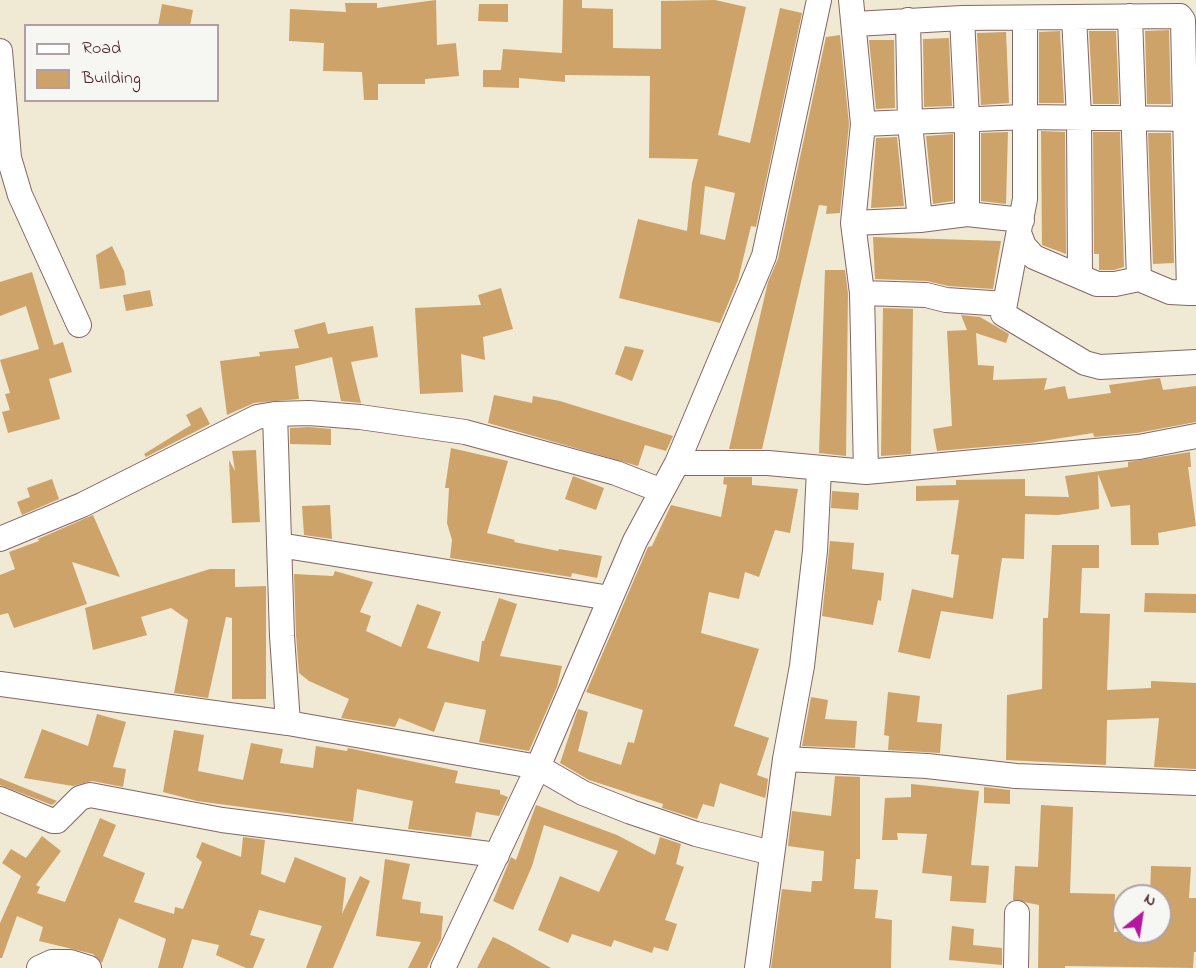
<!DOCTYPE html>
<html>
<head>
<meta charset="utf-8">
<style>
  body { margin:0 }
  #map { position:relative; width:1196px; height:968px; overflow:hidden; background:#f0e9d3; font-family:"Indie Flower",sans-serif }
  canvas { display:block }
  .legend { position:absolute; left:24px; top:24px; width:195px; height:78px; box-sizing:border-box; background:#f6f6f2; border:2px solid #b1a0a2; margin:0; padding:8px 10px; list-style:none; font-size:18px; color:#4a1f2b }
  .legend li { display:flex; align-items:center; gap:12px; height:30px }
  .legend b { width:30px; border:2px solid #b1a0a2 }
  .north { position:absolute; left:1112px; top:884px; width:60px; height:60px; box-sizing:border-box; background:#f6f6f2; border:2px solid #b1a0a2; border-radius:50%; rotate:30deg; font-size:16px; font-weight:700; line-height:24px; text-align:center; color:#4a1f2b }
  .north::after { content:''; display:block; margin:auto; width:21px; height:27px; background:#b5179e; clip-path:polygon(50% 0,100% 100%,50% 72%,0 100%) }
</style>
</head>
<body>
<div id="map">
<canvas width="1196" height="968"></canvas>
<ul class="legend">
<li><b style="height:8px;background:#fff"></b>Road</li>
<li><b style="height:16px;background:#cea36a"></b>Building</li>
</ul>
<div class="north">N</div>
</div>
<script>
const ctx = document.querySelector('canvas').getContext('2d');
ctx.lineJoin = 'round';
function fillPath(path, color) { ctx.fillStyle = color; ctx.fill(path, 'evenodd'); }
const poly = rows => new Path2D(rows.map(r => 'M' + r).join(''));
function stroke(path, color, width, dash) { ctx.strokeStyle = color; ctx.lineWidth = width; ctx.lineCap = dash ? 'butt' : 'round'; ctx.setLineDash(dash || []); ctx.stroke(path); }
fillPath(poly([
  [436,0,437,45,456,43,459,76,425,79,425,84,378,84,378,100,364,100,362,72,323,71,324,43,289,41,290,9,346,12,345,3,377,3,377,8],
  [563,0,582,0,582,8,613,9,613,48,661,49,661,1,715,0,746,7,718,135,750,143,780,8,802,13,756,227,751,226,738,280,720,323,619,298,638,219,687,231,692,183,698,159,649,158,650,76,565,75,565,82,519,78,519,88,483,87,483,70,501,70,503,49,562,53],
  [705,186,735,193,725,240,700,234],
  [162,4,193,10,190,26,158,26],
  [479,4,508,4,508,22,478,21],
  [1169,30,1171,104,1147,104,1145,31],
  [1060,31,1064,103,1039,103,1039,32],
  [1089,31,1116,31,1119,104,1093,104],
  [1006,32,1009,103,981,105,977,33],
  [840,35,849,124,840,213,826,214,827,206,819,205,762,449,729,449,768,282,778,259,826,37],
  [949,38,952,106,924,107,923,39],
  [869,40,894,40,895,108,876,109],
  [1041,131,1065,132,1066,254,1042,245],
  [1008,132,1006,204,981,201,981,133],
  [1093,132,1120,132,1124,267,1114,270,1099,270,1099,254,1094,254],
  [1148,133,1171,133,1174,263,1153,264],
  [953,134,953,201,933,204,926,136],
  [897,137,904,206,871,208,876,138],
  [873,237,1001,241,993,289,948,286,927,281,875,279],
  [112,246,124,271,126,285,100,289,96,255],
  [825,270,845,270,848,294,846,456,819,453],
  [32,272,54,345,63,342,72,372,49,379,60,419,8,433,2,412,10,410,5,394,10,393,0,360,39,349,26,306,0,316,0,282],
  [501,288,513,329,483,337,485,360,461,354,463,392,420,394,415,308,481,305,478,295],
  [150,290,153,306,126,311,123,295],
  [883,308,913,309,911,454,881,456],
  [961,315,980,317,1009,334,1006,343,976,333,978,365,994,366,993,380,1047,378,1044,390,1065,386,1068,399,1111,393,1109,385,1160,378,1163,390,1196,386,1196,422,1137,433,1094,437,1093,433,1030,443,937,451,933,429,952,426,947,331,967,330],
  [325,322,328,334,373,326,378,357,351,362,361,403,341,401,332,357,295,366,299,399,254,403,227,415,220,361,260,356,259,352,299,348,294,330],
  [625,346,644,350,632,381,615,374],
  [494,395,532,403,533,396,560,401,673,436,666,451,645,445,638,466,488,423],
  [201,407,210,424,146,457,144,454,191,425,186,415],
  [309,427,331,429,331,445,290,444,290,428],
  [451,448,508,461,487,533,515,540,514,542,558,551,559,549,602,556,597,578,572,573,571,577,450,558,452,540,447,523,449,488,445,488],
  [256,450,260,522,232,523,229,460,235,471,232,451],
  [1190,452,1191,467,1188,467,1196,526,1158,533,1159,545,1131,545,1130,505,1111,507,1098,474,1099,509,1058,515,1025,514,1024,559,1002,558,993,619,941,611,930,659,898,652,912,589,953,598,959,555,951,554,959,500,916,501,916,486,956,485,956,480,1025,479,1025,496,1069,497,1065,476,1128,467,1128,462],
  [573,476,604,488,596,510,565,499],
  [724,477,752,477,752,485,798,489,790,533,775,530,759,577,745,572,739,599,709,592,701,633,759,649,734,726,769,738,757,775,768,779,766,794,765,798,720,783,714,807,703,804,697,819,662,808,663,804,589,780,560,763,578,709,588,712,578,751,621,765,628,742,634,743,643,710,586,692,590,683,648,547,652,546,671,505,721,517,727,485,723,484],
  [52,479,59,499,22,515,17,502,30,497,27,488],
  [832,491,859,493,858,510,831,508],
  [330,505,332,539,304,535,302,506],
  [93,515,120,577,72,562,87,604,14,628,8,613,0,615,0,575,15,569,9,552,39,541,38,539],
  [830,541,854,543,852,569,884,573,881,601,878,600,873,625,822,616],
  [1052,545,1099,545,1099,568,1082,568,1080,613,1110,614,1107,690,1151,688,1151,681,1196,683,1196,769,1154,767,1159,718,1107,720,1106,765,1006,760,1007,695,1042,689,1043,618,1048,618],
  [210,569,235,569,235,587,266,586,266,699,232,699,232,618,226,617,208,698,174,693,188,620,171,608,141,617,147,635,93,650,85,608],
  [335,571,373,582,360,612,371,616,366,631,401,647,417,604,441,612,427,648,479,662,482,641,484,641,499,598,517,604,500,656,562,666,557,687,529,751,479,742,486,710,445,702,434,732,399,718,395,727,341,718,349,699,309,681,299,673,296,635,294,574,333,576],
  [1145,593,1196,594,1196,613,1144,612],
  [888,692,920,696,917,722,942,724,940,753,888,750,889,736,884,735],
  [811,697,828,700,825,719,857,721,855,748,802,746],
  [97,714,126,722,113,767,126,769,123,787,92,781,73,786,24,778,42,729,88,746],
  [174,730,204,735,198,771,243,780,251,743,283,749,280,763,313,768,316,746,347,751,348,748,458,771,455,783,500,790,500,794,508,797,499,816,476,812,471,837,408,829,413,801,357,789,353,822,197,801,163,792],
  [835,776,860,777,860,859,856,859,854,889,878,890,875,918,892,920,891,968,771,968,782,889,811,892,812,881,822,881,824,851,788,846,792,811,831,816],
  [0,778,57,801,52,805,0,785],
  [911,784,979,791,971,865,989,866,986,903,950,901,952,876,922,873,927,834,897,833,898,840,882,840,885,798,911,797],
  [984,787,1010,790,1010,804,984,803],
  [536,805,617,835,655,855,660,837,681,844,676,864,684,867,665,920,677,924,668,951,654,947,652,953,614,940,611,947,572,934,568,943,538,930,560,876,599,892,618,851,544,825,532,866,513,910,493,901,511,857,516,860],
  [1041,805,1073,807,1070,893,1115,894,1114,932,1160,932,1160,896,1150,896,1151,866,1191,867,1189,898,1196,898,1196,952,1194,952,1193,968,1065,966,1065,968,1038,968,1039,905,1013,900,1015,866,1038,867],
  [100,818,116,825,103,856,145,873,134,902,174,914,175,907,183,909,202,862,196,857,202,842,241,857,243,837,265,840,261,874,285,883,295,857,346,878,342,914,360,876,370,881,333,968,306,968,322,926,259,910,250,935,265,939,253,968,246,968,216,955,219,945,192,939,183,968,158,968,166,939,119,918,102,963,93,954,39,941,43,927,17,916,2,958,0,958,0,923,21,876,2,863,11,849,26,858,42,836,61,851,36,885,40,887,37,893,65,902],
  [385,859,410,864,402,899,421,902,420,913,443,916,441,939,427,968,408,968,421,942,376,936],
  [952,926,974,929,973,945,1002,948,1002,965,949,960],
  [493,937,508,944,551,968,477,968]
]), '#cea36a');
const minor = poly([
  [851,0,863,124,853,223,862,293,866,472],
  [1130,16,1139,279],
  [1074,17,1079,117,1080,275],
  [962,18,967,119,967,214],
  [1025,19,1025,199,1003,314,1085,363,1100,367,1196,362],
  [908,20,910,124,920,220],
  [855,24,962,18,1180,16,1183,20,1189,293,1196,293],
  [0,51,9,158,20,195,79,325],
  [863,124,1024,117,1196,119],
  [853,223,920,220,967,214,1022,220],
  [1019,233,1024,246,1034,257,1097,284,1115,284,1139,279,1170,292,1189,293],
  [862,293,926,295,946,300,1005,304],
  [275,414,282,636,288,723],
  [677,463,768,463,866,472,1139,447,1196,436],
  [0,539,82,505,257,417,275,414,309,413,360,417,465,432,616,473,662,491],
  [279,545,610,598],
  [0,684,288,723,538,767,583,793,631,812,696,834,772,853],
  [785,759,927,766,1016,776,1196,783],
  [0,799,53,821,57,821,80,798,90,795,222,820,497,855],
  [39,968,52,962,70,962,89,968],
  [443,968,538,767,635,541,677,463,764,256,819,0],
  [757,968,785,759,802,666,815,551,819,470],
  [1016,968,1017,913]
]);
stroke(minor, '#846666', 26);
stroke(minor, '#fff', 24);
</script>
</body>
</html>
